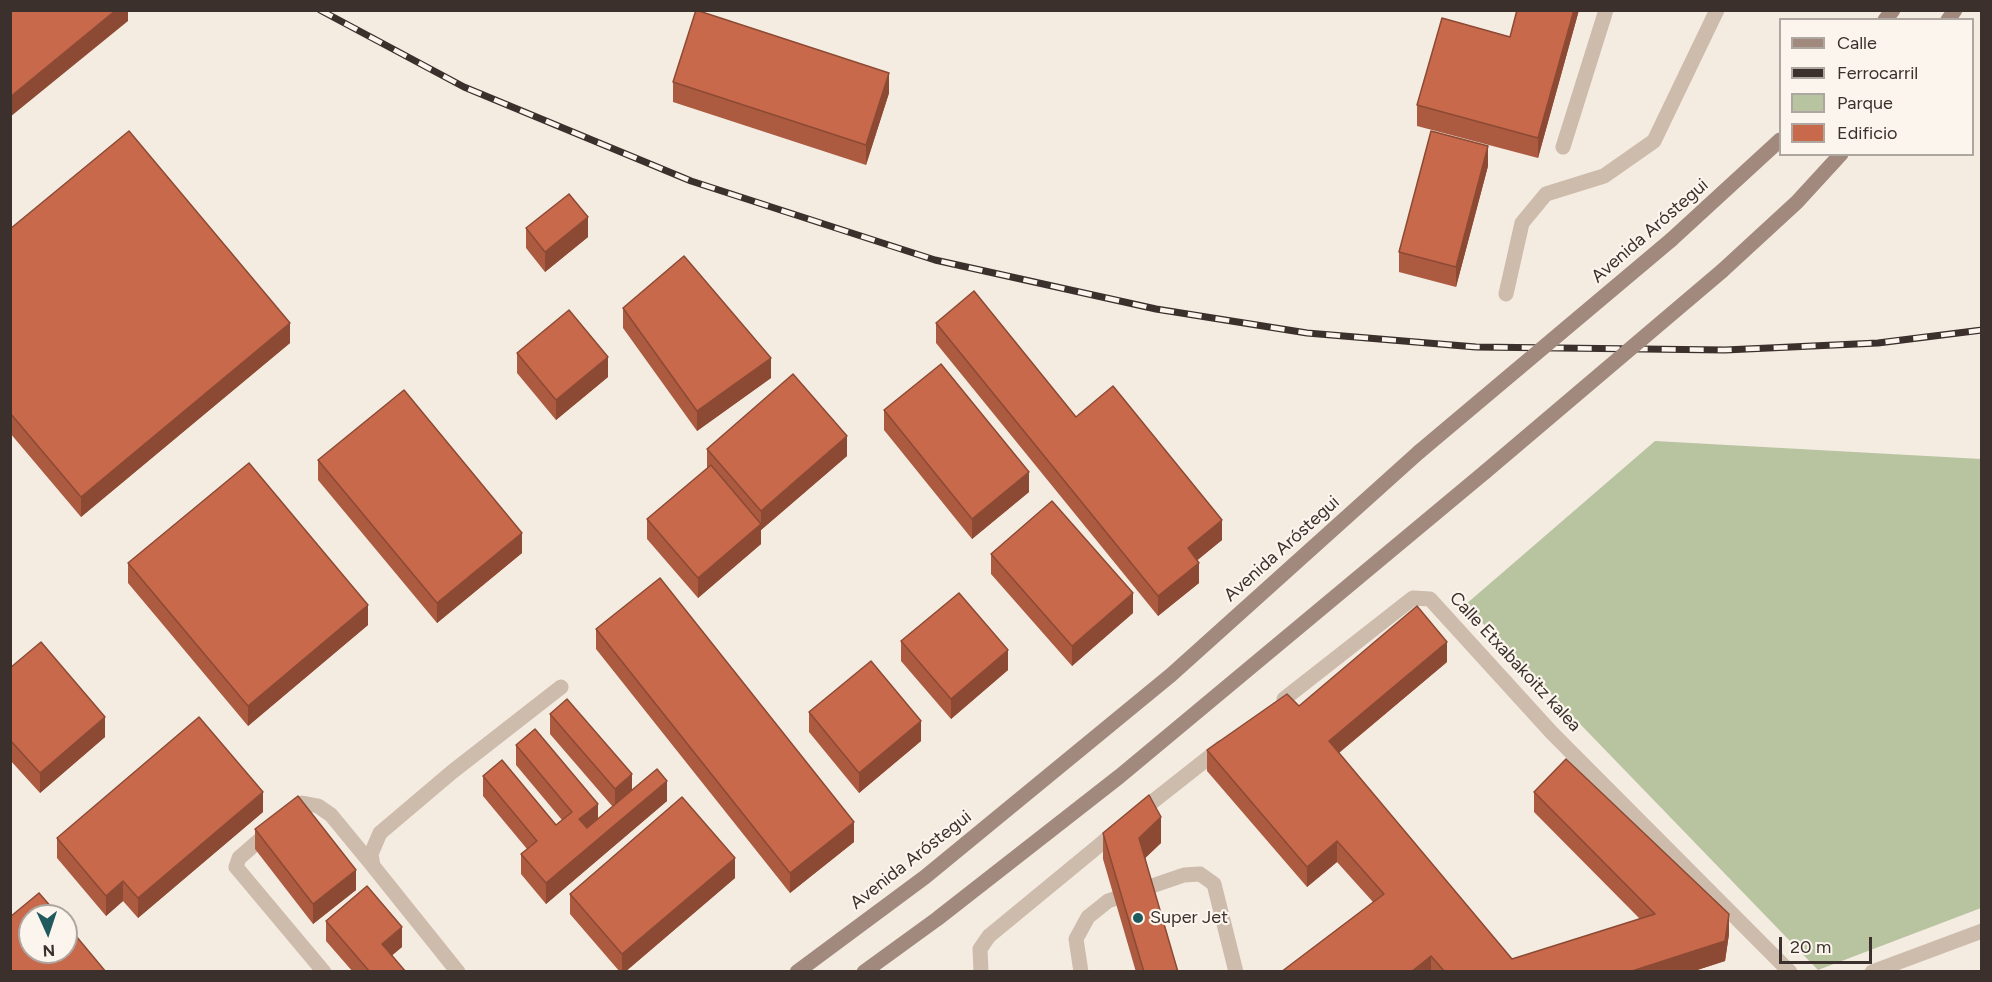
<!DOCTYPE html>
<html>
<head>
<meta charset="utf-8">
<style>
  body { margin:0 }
  #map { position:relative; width:1992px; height:982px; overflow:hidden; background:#f4ebe1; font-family:Figtree,sans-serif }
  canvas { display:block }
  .frame { position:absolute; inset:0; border:12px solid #3b302b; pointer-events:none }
  .legend { position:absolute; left:1779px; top:18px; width:195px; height:138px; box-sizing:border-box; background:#fbf5ee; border:2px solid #aea6a0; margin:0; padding:8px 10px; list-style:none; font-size:18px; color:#3b302b }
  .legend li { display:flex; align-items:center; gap:12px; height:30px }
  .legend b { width:30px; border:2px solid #aea6a0 }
  .north { position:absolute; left:18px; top:904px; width:60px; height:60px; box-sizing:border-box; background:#fbf5ee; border:2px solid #aea6a0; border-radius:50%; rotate:177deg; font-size:16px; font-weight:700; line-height:24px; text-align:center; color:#3b302b }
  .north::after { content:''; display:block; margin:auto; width:21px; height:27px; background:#1f5a5e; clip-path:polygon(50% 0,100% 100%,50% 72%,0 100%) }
  .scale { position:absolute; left:1779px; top:937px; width:93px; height:27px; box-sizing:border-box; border:3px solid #3b302b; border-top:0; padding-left:8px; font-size:18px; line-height:21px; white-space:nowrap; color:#3b302b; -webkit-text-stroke:4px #fbf5ee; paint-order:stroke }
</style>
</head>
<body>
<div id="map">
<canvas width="1992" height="982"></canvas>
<div class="frame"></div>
<ul class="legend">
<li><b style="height:8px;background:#a18a7d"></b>Calle</li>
<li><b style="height:8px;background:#3b302b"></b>Ferrocarril</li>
<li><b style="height:16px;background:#b8c4a0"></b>Parque</li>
<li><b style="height:16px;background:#c8694b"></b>Edificio</li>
</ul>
<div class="north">N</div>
<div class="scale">20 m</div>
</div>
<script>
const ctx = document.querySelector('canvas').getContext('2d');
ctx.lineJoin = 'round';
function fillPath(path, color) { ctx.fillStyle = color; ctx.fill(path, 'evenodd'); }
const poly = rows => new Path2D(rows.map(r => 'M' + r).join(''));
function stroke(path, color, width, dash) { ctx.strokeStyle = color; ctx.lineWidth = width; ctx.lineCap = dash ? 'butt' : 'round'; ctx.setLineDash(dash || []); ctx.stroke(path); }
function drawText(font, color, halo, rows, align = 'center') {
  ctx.font = font + ' Figtree,sans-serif'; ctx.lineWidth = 4.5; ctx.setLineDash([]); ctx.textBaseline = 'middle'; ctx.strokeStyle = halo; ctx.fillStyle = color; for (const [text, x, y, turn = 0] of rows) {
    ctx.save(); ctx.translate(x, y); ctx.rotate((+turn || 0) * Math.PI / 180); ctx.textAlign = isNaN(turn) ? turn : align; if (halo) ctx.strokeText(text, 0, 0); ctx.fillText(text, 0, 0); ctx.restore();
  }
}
fillPath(poly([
  [1655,441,1981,459,1981,908,1818,970,1465,605]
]), '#b8c4a0');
stroke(poly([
  [1137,814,1222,747],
  [288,815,302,803,318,806,331,815,373,866],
  [270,831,239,858,236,867,324,972],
  [458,972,373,866,371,854,380,833,452,772,561,687],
  [981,972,980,949,989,936,1119,829],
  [1081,972,1076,939,1088,917,1108,901,1184,875,1200,874,1214,884,1236,972],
  [1872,972,1982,931]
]), '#cdbbac', 15);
stroke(poly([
  [1563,147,1606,10],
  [1506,294,1522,223,1546,194,1604,176,1654,141,1717,10],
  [1284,699,1413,598,1430,599,1552,733,1790,972]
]), '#cdbbac', 15);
stroke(poly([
  [1885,20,1893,10],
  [1948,20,1955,10],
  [1671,240,1780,140],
  [1722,271,1797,202,1841,154],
  [797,972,925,877,1171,675,1419,452],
  [864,972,937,919,1120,776,1485,472]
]), '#a18a7d', 15);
const rail = poly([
  [320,10,464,87,691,181,935,260,1156,309,1307,333,1476,347,1725,350,1878,343,1982,330]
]);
stroke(rail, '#3b302b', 7);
stroke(rail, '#fbf5ee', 4.5, [14]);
stroke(poly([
  [1419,452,1671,240],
  [1485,472,1722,271]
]), '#a18a7d', 15);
fillPath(poly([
  [1579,10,1538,158,1417,126,1417,105,1510,37],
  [673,82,889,93,866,165,673,102],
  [1488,166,1456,287,1399,272,1399,252],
  [526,228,588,237,545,272,526,248],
  [10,229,290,343,81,517,10,433],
  [623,308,771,378,697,431,623,328],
  [936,323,1076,417,1222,540,1197,560,1199,583,1158,616,936,343],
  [517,353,608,377,556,420,517,373],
  [884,410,1029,492,972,539,884,430],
  [707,449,847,456,761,530,761,544,698,598,647,539,647,519,707,469],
  [318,460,522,553,437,623,318,480],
  [991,554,1133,613,1072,666,991,574],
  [128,563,368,625,248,726,128,583],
  [596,629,854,842,790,893,596,649],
  [901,641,1008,670,951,719,901,661],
  [1447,662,1339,753,1512,959,1640,919,1534,812,1534,792,1729,934,1725,961,1691,972,1281,972,1373,902,1337,862,1307,887,1207,771,1207,750,1299,706],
  [10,668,105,737,40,793,10,760],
  [809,712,921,741,859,793,809,732],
  [550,714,632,790,667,801,546,904,521,874,521,854,527,849,483,796,483,776,556,825,562,820,516,765,516,745,598,819,613,807,550,734],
  [263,812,138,918,123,901,106,916,57,858,57,838],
  [255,829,356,890,313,924,255,849],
  [1103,833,1161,843,1145,858,1178,972,1136,972,1103,859],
  [735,878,625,972,620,972,570,914,570,894],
  [326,921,402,947,392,955,406,972,353,972,326,941]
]), '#ac5a40');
fillPath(poly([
  [116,10,128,10,128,21,10,117,10,97],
  [1574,10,1579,10,1538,158,1538,138],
  [889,73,889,93,866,165,866,145],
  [1488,146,1488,166,1456,287,1456,267],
  [588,217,588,237,545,272,545,252],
  [290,323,290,343,81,517,81,497],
  [608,357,608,377,556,420,556,400],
  [771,358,771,378,697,431,697,411],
  [847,436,847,456,761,530,761,544,698,598,698,578,761,524,761,511],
  [1029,472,1029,492,972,539,972,519],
  [1222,520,1222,540,1188,568,1188,548],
  [522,533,522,553,437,623,437,603],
  [1199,563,1199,583,1158,616,1158,596],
  [1133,593,1133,613,1072,666,1072,646],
  [368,605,368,625,248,726,248,706],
  [1447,642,1447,662,1329,761,1329,741],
  [1008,650,1008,670,951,719,951,699],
  [105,717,105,737,40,793,40,773],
  [921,721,921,741,859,793,859,773],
  [632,774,632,794,615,809,615,789],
  [667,781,667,801,546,904,546,883],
  [263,792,263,812,138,918,138,898],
  [598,804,598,824,579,840,579,819],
  [1161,817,1161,843,1139,864,1139,838],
  [854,822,854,842,790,893,790,873],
  [1337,841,1337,862,1307,887,1307,867],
  [735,858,735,878,625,972,622,972,622,954],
  [356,870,356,890,313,924,313,904],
  [123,881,123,901,106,916,106,896],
  [1729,914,1729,934,1725,961,1691,972,1629,972],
  [402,927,402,947,382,964,382,944],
  [1431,956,1431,972,1411,972]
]), '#8c4a34');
const building = poly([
  [10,10,116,10,10,97,10,10],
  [696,10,889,73,866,145,673,82,696,10],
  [1517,10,1574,10,1538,138,1417,105,1442,18,1510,37,1517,10],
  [129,131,290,323,81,497,10,413,10,229,129,131],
  [1431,131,1488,146,1456,267,1399,252,1431,131],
  [569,194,588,217,545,252,526,228,569,194],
  [684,256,771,358,697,411,623,308,684,256],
  [974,291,1076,417,1113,386,1222,520,1188,548,1199,563,1158,596,936,323,974,291],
  [569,310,608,357,556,400,517,353,569,310],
  [941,364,1029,472,972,519,884,410,941,364],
  [793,374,847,436,761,511,707,449,793,374],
  [404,390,522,533,437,603,318,460,404,390],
  [249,463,368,605,248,706,128,563,249,463],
  [711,465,761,524,698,578,647,519,711,465],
  [1052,501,1133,593,1072,646,991,554,1052,501],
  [660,578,854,822,790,873,596,629,660,578],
  [959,593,1008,650,951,699,901,641,959,593],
  [1417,606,1447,642,1329,741,1512,959,1655,914,1534,792,1566,759,1729,914,1725,941,1629,972,1445,972,1431,956,1411,972,1281,972,1384,894,1337,841,1307,867,1207,750,1287,694,1299,706,1417,606],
  [41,642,105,717,40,773,10,740,10,668,41,642],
  [871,661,921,721,859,773,809,712,871,661],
  [567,699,632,774,615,789,550,714,567,699],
  [199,717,263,792,138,898,123,881,106,896,57,838,199,717],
  [535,729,598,804,579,819,587,828,657,769,667,781,546,883,521,854,537,841,483,776,502,760,556,825,572,812,516,745,535,729],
  [1149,795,1161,817,1139,838,1178,972,1144,972,1103,833,1149,795],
  [298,796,356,870,313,904,255,829,298,796],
  [682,797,735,858,622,954,570,894,682,797],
  [367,886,402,927,382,944,406,972,370,972,326,921,367,886],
  [39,893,59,916,30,916,30,952,66,952,66,924,106,972,10,972,10,917,39,893]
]);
fillPath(building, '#c8694b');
stroke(building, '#8c4a34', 1.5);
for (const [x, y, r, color] of [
  [1138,918,6,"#1f5a5e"]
]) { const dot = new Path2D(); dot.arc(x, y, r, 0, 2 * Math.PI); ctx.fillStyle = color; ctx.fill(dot); stroke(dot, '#fbf5ee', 2); }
drawText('18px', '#3b302b', '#fbf5ee', [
  ["Avenida Aróstegui",1650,231,-41],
  ["Avenida Aróstegui",1282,549,-42],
  ["Calle Etxabakoitz kalea",1515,662,47],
  ["Avenida Aróstegui",911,860,-38]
]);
drawText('18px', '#3b302b', '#fbf5ee', [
  ["Super Jet",1150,918]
], 'left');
</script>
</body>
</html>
